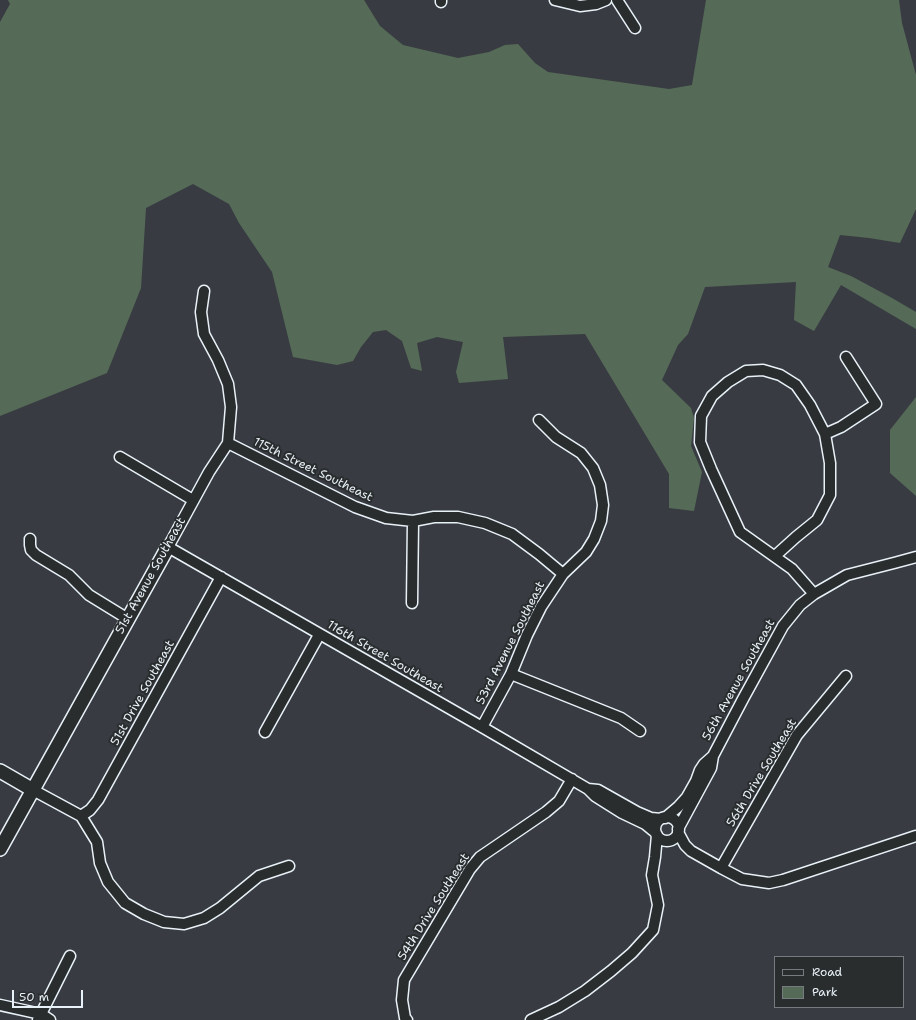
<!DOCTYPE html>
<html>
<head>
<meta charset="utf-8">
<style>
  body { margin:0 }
  #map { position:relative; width:916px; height:1020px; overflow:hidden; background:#383c42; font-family:"Shantell Sans",sans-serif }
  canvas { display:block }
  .legend { position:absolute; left:774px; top:956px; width:130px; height:52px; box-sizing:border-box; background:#2a2d2e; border:1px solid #767b7f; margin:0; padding:5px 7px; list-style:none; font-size:12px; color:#e8f1f8 }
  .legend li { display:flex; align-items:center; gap:8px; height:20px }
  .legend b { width:20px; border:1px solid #767b7f }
  .scale { position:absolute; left:12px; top:990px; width:71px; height:18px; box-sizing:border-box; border:2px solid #e8f1f8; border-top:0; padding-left:5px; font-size:12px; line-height:14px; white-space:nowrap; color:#e8f1f8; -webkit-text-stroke:3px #2a2d2e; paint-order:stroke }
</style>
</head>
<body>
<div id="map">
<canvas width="916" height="1020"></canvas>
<ul class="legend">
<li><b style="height:5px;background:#2a2d2e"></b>Road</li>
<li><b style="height:11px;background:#566b57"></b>Park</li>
</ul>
<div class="scale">50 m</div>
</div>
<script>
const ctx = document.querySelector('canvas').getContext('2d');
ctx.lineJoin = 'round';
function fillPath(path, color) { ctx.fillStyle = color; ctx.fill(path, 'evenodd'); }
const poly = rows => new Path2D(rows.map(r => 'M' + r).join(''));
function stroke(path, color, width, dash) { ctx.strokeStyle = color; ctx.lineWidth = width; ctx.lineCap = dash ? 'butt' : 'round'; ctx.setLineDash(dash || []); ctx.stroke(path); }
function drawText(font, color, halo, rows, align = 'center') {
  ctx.font = font + ' "Shantell Sans",sans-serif'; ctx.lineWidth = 4; ctx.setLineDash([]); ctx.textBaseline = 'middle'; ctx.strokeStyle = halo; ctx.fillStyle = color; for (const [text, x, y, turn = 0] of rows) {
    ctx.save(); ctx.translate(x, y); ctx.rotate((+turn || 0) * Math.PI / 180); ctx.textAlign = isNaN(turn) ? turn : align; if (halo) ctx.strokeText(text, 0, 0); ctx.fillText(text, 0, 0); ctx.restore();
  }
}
fillPath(poly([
  [8,0,364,0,380,26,403,45,458,58,489,52,505,45,518,44,535,63,548,72,669,89,692,85,706,0,899,0,902,23,916,75,916,209,900,243,869,238,840,235,828,267,851,276,892,298,916,312,916,329,841,285,814,331,794,320,796,282,705,287,688,334,678,345,662,380,691,408,694,418,691,446,702,472,694,511,669,508,669,474,585,334,503,337,508,379,459,383,456,372,463,342,437,337,417,343,422,371,411,368,402,341,386,330,373,332,361,347,353,361,337,365,293,357,272,272,239,223,229,204,193,184,146,208,141,288,107,373,0,416,0,22,10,4],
  [916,397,916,496,890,473,890,430]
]), '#566b57');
const minor = poly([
  [441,0,441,2],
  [555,0,580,6,596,4,606,0],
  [617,0,635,28],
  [204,291,201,312,204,334,218,360,228,384,231,407,228,443,209,472,168,547,482,727,588,789,595,796,622,813,645,824,656,833],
  [825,434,841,427,876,404,846,357],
  [228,443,355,507,386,518,413,521,434,517,458,517,485,523,512,534,539,554,563,574],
  [120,457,193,500],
  [30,539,30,545,31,550,36,555,69,575,89,595,128,619],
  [775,556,796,537,817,520,830,495,830,463,825,434,810,405,796,385,780,375,763,370,746,371,728,382,712,396,701,416,700,442,711,469,740,532,792,569,814,594],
  [412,603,413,521],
  [511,674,621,718,640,731],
  [482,727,511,674,527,635,541,607,563,574,586,552,594,539,601,521,603,505,600,485,593,468,581,453,556,437,539,420],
  [265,732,319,635],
  [588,789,598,790,637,812,651,818,661,819],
  [33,790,81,816,97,842,100,863,108,882,125,903,144,914,164,922,184,924,204,918,220,908,259,876,289,866],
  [81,816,90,810,98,800,221,577],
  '655 829a12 12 0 1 1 24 0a12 12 0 1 1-24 0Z',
  [665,818,678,807,687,797,696,781,700,770,704,764,713,756],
  [678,829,711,768,713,756,743,699,783,626,800,605,814,594,847,575,894,563,916,557],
  [678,832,685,845,691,851,721,868,742,879,769,883,783,880,916,836],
  [721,868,797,735,846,676],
  [0,1005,41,1014,50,1020],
  [38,1020,70,956],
  [407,1020,405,1018,402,1000,404,980,470,869,480,857,546,812,559,801,572,779],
  [531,1020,559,1007,585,991,611,971,632,953,653,930,658,905,652,875,655,857,657,835]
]);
const tertiary = poly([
  [0,771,33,790],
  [0,849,168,547]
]);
stroke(minor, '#e8f1f8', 13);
stroke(tertiary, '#e8f1f8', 16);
stroke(minor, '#2a2d2e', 10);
stroke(tertiary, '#2a2d2e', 13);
drawText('12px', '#e8f1f8', '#2a2d2e', [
  ["115th Street Southeast",313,470,26],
  ["51st Avenue Southeast",151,576,-61],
  ["53rd Avenue Southeast",511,643,-63],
  ["116th Street Southeast",385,657,30],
  ["56th Avenue Southeast",739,680,-61],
  ["51st Drive Southeast",143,693,-61],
  ["56th Drive Southeast",762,773,-59],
  ["54th Drive Southeast",434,907,-58]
]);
</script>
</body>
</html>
